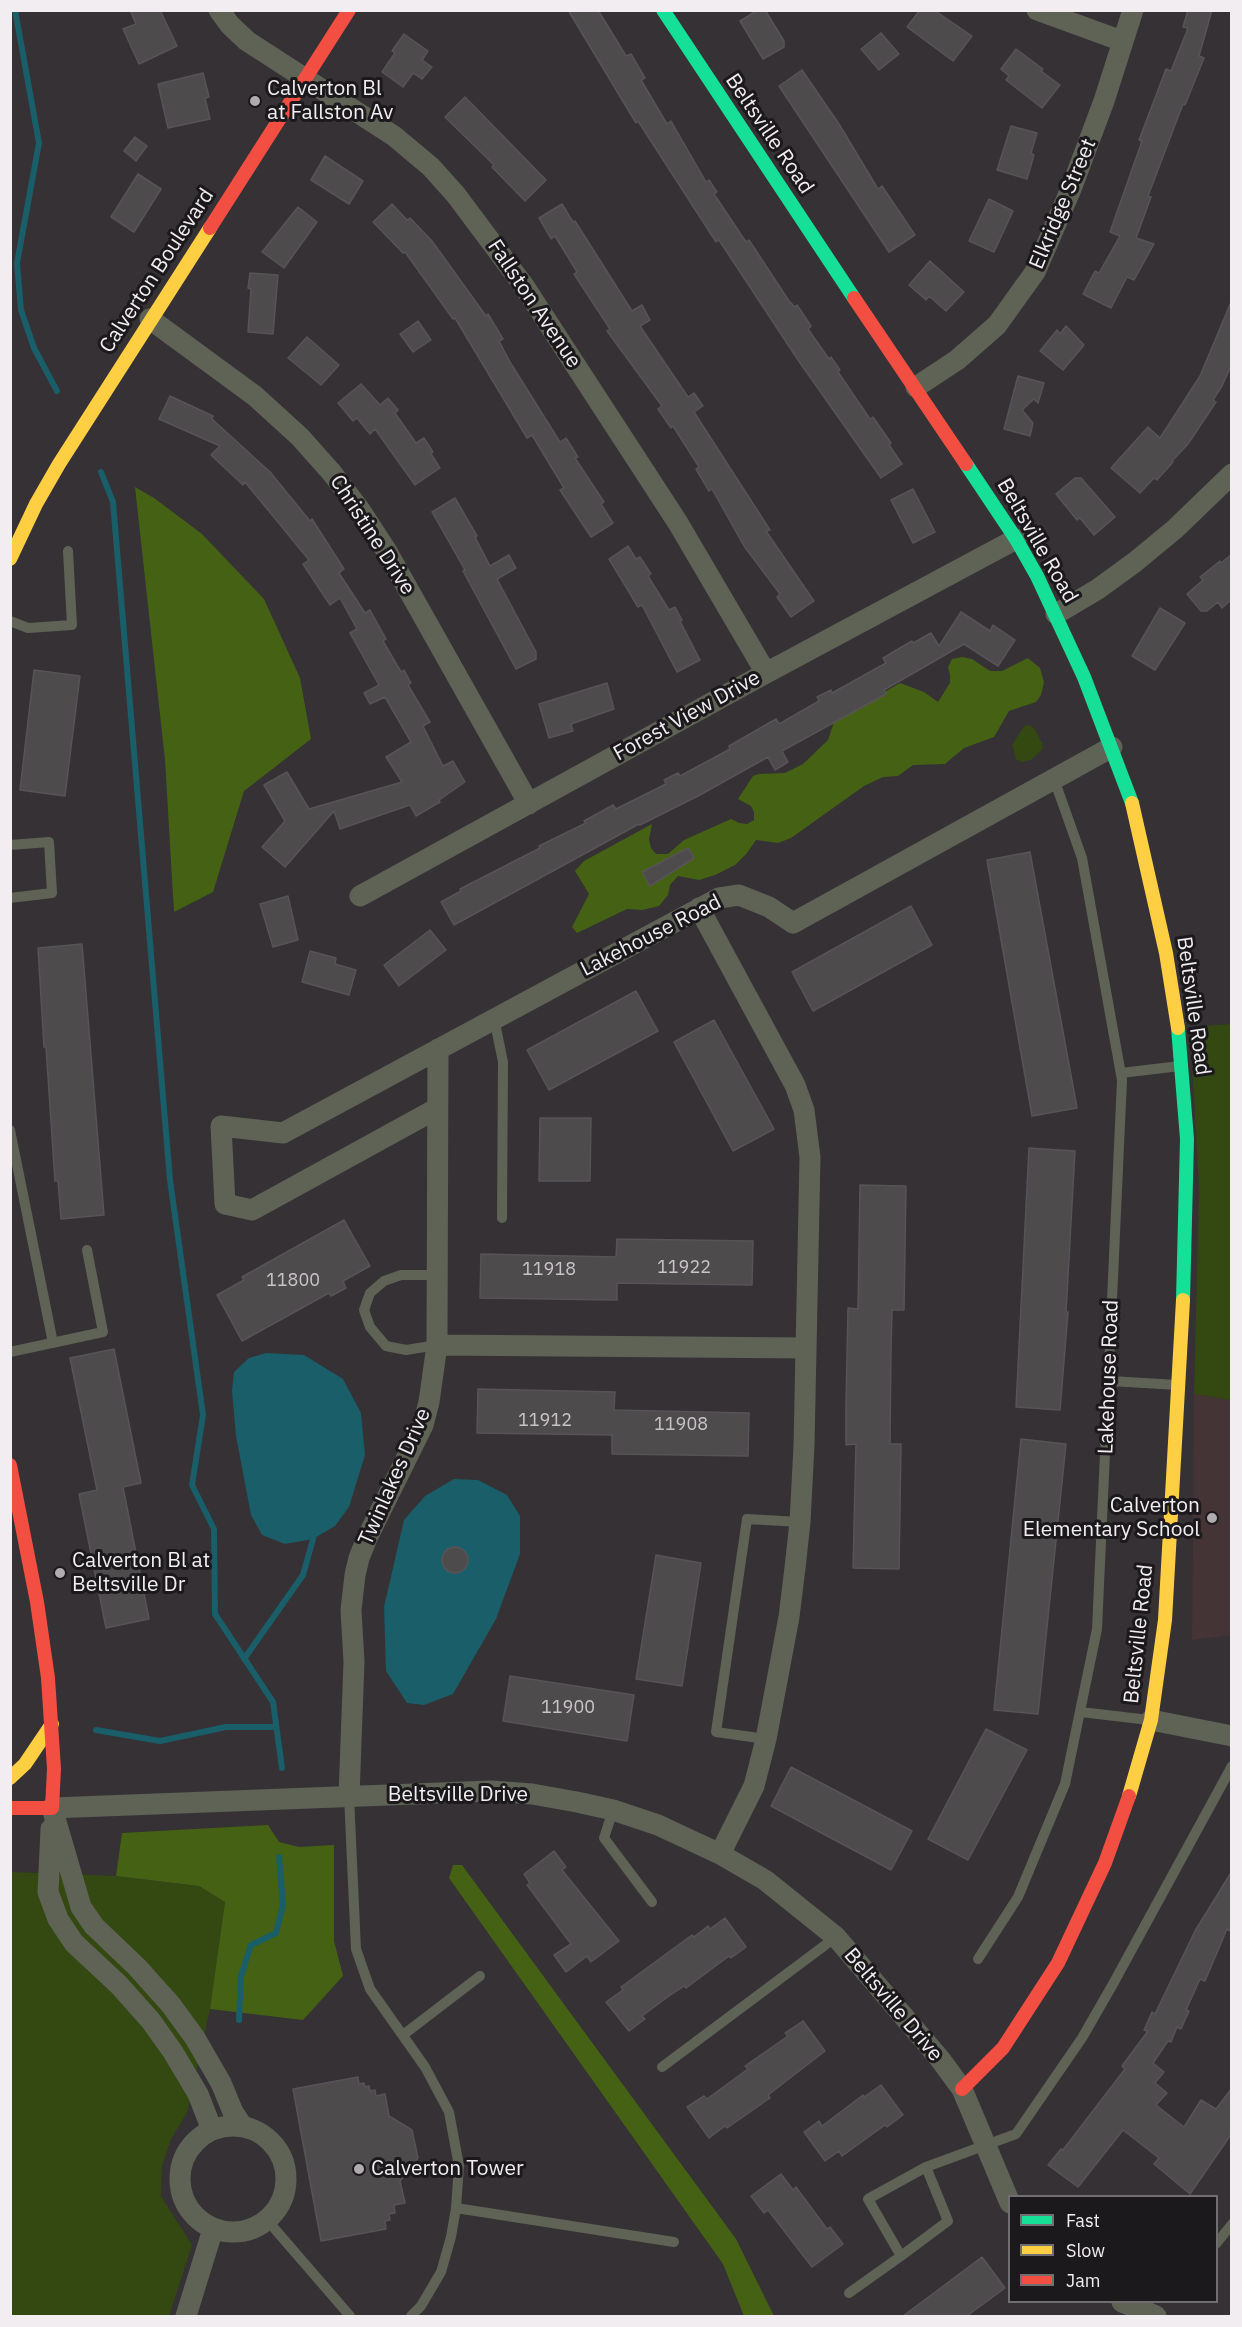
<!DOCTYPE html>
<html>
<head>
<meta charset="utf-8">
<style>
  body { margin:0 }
  #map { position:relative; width:1242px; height:2327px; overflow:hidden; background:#353135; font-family:"IBM Plex Sans",sans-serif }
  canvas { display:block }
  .frame { position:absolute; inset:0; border:12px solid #f1edf1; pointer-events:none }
  .legend { position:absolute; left:1008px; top:2195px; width:210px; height:108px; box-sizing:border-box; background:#1b191c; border:2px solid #716e71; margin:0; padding:8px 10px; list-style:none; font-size:18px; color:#f1edf1 }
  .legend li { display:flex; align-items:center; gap:12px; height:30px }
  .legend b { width:30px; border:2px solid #716e71 }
</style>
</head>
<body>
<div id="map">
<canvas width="1242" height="2327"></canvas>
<div class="frame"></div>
<ul class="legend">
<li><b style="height:8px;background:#16e098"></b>Fast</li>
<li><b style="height:8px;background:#ffcf43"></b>Slow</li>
<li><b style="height:8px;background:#f24e42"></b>Jam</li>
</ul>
</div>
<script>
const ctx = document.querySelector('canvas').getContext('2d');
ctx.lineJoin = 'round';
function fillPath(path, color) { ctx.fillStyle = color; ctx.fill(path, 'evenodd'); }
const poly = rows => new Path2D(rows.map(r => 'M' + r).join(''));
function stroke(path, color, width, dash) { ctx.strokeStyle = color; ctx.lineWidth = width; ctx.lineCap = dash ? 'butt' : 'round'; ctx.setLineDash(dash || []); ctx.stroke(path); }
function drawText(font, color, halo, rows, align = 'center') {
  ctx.font = font + ' "IBM Plex Sans",sans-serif'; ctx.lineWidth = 6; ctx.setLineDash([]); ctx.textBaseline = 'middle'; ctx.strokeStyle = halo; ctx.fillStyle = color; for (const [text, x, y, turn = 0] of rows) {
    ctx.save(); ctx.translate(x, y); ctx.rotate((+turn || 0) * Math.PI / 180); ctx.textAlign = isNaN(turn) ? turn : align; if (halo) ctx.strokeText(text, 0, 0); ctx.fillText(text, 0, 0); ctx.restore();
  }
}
fillPath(poly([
  [1194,1394,1231,1400,1232,1635,1192,1640]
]), '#453436');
fillPath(poly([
  [1029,725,1034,728,1043,745,1042,750,1031,760,1021,762,1016,759,1012,745,1024,726],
  [1231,1024,1231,1400,1194,1394,1199,1189,1190,1027],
  [11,1872,116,1876,199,1886,225,1902,210,2009,187,2113,171,2139,162,2167,161,2196,192,2245,169,2316,11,2316]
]), '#344812');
fillPath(poly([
  [135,487,154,498,202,534,264,599,300,678,311,739,244,791,213,892,174,912,165,760],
  [962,657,972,659,990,671,1002,671,1028,658,1040,668,1044,682,1041,695,1036,702,1009,711,994,737,964,748,945,764,913,765,898,776,883,777,864,786,791,838,778,843,756,840,747,853,735,865,715,875,699,880,678,876,670,885,668,895,659,906,642,910,627,909,577,933,572,927,589,894,575,871,584,861,652,824,649,839,651,848,656,854,668,854,684,840,731,819,739,823,747,824,754,820,754,812,751,806,738,799,753,776,759,774,785,773,803,764,828,740,834,722,900,683,924,692,938,702,950,683,950,675,948,667,952,659],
  [268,1825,279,1842,299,1847,334,1845,334,1941,343,1976,303,2020,210,2009,225,1902,199,1886,116,1876,122,1833],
  [453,1865,462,1865,736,2239,774,2316,744,2316,723,2264,449,1878]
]), '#456214');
fillPath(poly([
  [266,1353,304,1355,343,1379,361,1413,365,1455,349,1507,335,1526,313,1539,285,1544,262,1535,251,1515,236,1436,232,1391,234,1372,249,1358],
  [454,1479,478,1480,507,1495,520,1516,520,1554,496,1619,453,1694,424,1705,407,1703,386,1671,384,1607,404,1520,425,1496]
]), '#195e68');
stroke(poly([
  [15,10,39,143,17,263,21,310,34,348,57,391],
  [101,472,113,502,170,1180,203,1415,192,1485,214,1529,215,1614,273,1702,282,1768],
  [244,1659,303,1575,313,1539],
  [96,1730,160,1741,226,1727,276,1727],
  [239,2020,241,1976,251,1945,276,1933,283,1905,279,1857]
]), '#195e68', 6);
const building = poly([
  [130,10,160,10,177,46,139,64,123,29,136,24,130,10],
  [568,10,598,10,626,56,631,54,645,78,641,80,667,124,671,121,706,182,709,180,717,192,714,194,746,242,749,240,789,301,795,307,797,305,811,326,808,329,829,359,831,357,840,370,838,372,870,419,873,417,891,443,889,445,902,464,881,478,798,360,719,240,716,242,638,121,636,123,568,10],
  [758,10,765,10,784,41,784,47,763,59,740,21,758,10],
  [920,10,934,10,972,36,953,61,907,27,920,10],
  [1188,10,1212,10,1199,56,1204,58,1185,105,1183,104,1148,196,1151,197,1136,238,1154,244,1134,280,1127,277,1111,308,1083,294,1095,271,1099,273,1120,236,1110,232,1142,141,1139,140,1166,69,1171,71,1188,28,1183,27,1188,10],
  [881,33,899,54,879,70,861,49,881,33],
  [404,34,428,51,422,60,432,67,422,79,413,73,403,87,382,72,395,53,392,51,404,34],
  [1016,49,1043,69,1041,71,1060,85,1042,108,1006,80,1009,76,1001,69,1016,49],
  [802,70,839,124,878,189,882,186,915,235,889,252,779,86,802,70],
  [203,73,209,97,205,98,210,119,168,128,158,84,203,73],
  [465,97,546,180,525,201,492,167,494,165,445,117,465,97],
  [1011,126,1037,133,1031,153,1034,155,1027,179,997,170,1011,126],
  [135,137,147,146,136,161,124,151,135,137],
  [325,156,363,181,349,204,311,180,325,156],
  [138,174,161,189,134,232,111,217,138,174],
  [989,199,1013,211,994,252,969,241,989,199],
  [392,204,407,220,410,218,432,241,486,316,488,314,503,339,499,341,510,362,560,442,566,438,578,457,575,458,604,502,601,504,613,523,591,537,560,490,564,488,532,435,527,438,455,318,453,319,405,252,403,253,373,222,392,204],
  [562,204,573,222,575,221,632,311,642,305,650,320,640,326,688,397,694,393,703,406,694,412,770,530,766,531,814,601,791,617,777,597,780,594,744,546,712,489,709,491,696,469,699,467,673,426,671,428,658,409,662,406,607,331,610,329,574,274,577,272,555,236,551,239,539,218,562,204],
  [298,207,317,222,284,268,262,252,298,207],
  [930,261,964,292,946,311,929,296,926,300,909,285,930,261],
  [250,273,278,275,273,334,248,332,251,289,248,288,250,273],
  [1231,302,1232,364,1222,386,1213,400,1216,402,1188,444,1172,461,1173,462,1157,480,1154,478,1140,493,1111,468,1148,427,1160,438,1200,376,1231,302],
  [418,321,431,340,413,352,400,334,418,321],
  [1066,326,1084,345,1063,370,1040,351,1057,330,1060,334,1066,326],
  [307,337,339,365,321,385,288,358,307,337],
  [1018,376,1044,383,1038,403,1034,399,1022,410,1033,423,1030,436,1004,429,1018,376],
  [361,384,380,405,388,398,398,410,395,413,416,443,424,438,433,452,431,454,440,468,415,485,375,429,370,434,357,418,353,421,338,403,361,384],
  [170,396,213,416,212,419,270,472,310,521,312,519,344,569,339,573,365,613,370,610,386,639,383,641,401,672,404,670,411,683,408,685,430,722,423,726,443,766,453,761,465,782,439,800,440,802,416,816,410,805,340,829,334,811,285,867,262,847,285,821,264,785,287,772,309,809,402,782,386,757,411,742,385,697,370,704,364,693,379,685,350,633,357,629,340,598,330,605,303,564,309,560,245,482,243,485,211,455,220,446,159,419,170,396],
  [1075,478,1081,478,1115,517,1094,535,1080,518,1077,520,1056,494,1075,478],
  [913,489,935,532,913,543,891,500,913,489],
  [455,498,477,536,475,537,490,566,509,555,516,568,497,579,536,652,536,659,516,669,463,571,465,570,432,512,455,498],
  [628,546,636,559,640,557,651,574,648,576,669,610,675,607,682,620,680,621,700,660,677,672,642,605,638,607,609,559,628,546],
  [1232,554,1232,599,1222,608,1218,602,1207,611,1201,611,1187,594,1203,580,1200,577,1220,561,1221,563,1232,554],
  [1160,608,1185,623,1155,670,1132,656,1160,608],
  [961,612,990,631,993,625,1015,640,998,666,964,644,884,690,886,694,782,751,788,762,775,770,768,757,698,796,640,825,639,824,454,925,441,902,461,891,460,889,540,848,539,846,586,823,584,821,613,805,616,809,666,784,664,780,678,773,680,776,708,761,730,749,729,746,776,719,779,724,819,701,817,697,831,690,832,693,886,663,883,658,912,641,913,643,931,633,939,646,961,612],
  [34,670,80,676,65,796,20,790,34,670],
  [607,683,614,709,571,724,573,731,549,738,539,704,607,683],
  [688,848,694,858,650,886,642,872,688,848],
  [1030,852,1077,1108,1032,1116,987,860,1030,852],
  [288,896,298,940,273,947,260,904,288,896],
  [911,906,932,945,813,1011,792,972,911,906],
  [430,930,446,950,399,986,384,965,430,930],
  [82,944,104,1215,61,1219,58,1181,55,1181,46,1047,44,1047,38,948,82,944],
  [310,951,336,958,335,964,356,970,349,995,302,982,310,951],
  [636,991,658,1031,549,1090,527,1050,636,991],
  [714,1020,774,1129,733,1151,674,1042,714,1020],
  [540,1118,591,1118,590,1181,539,1181,540,1118],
  [1029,1148,1075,1151,1066,1312,1068,1312,1060,1410,1016,1407,1029,1148],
  [860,1185,906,1186,904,1310,892,1310,891,1349,890,1444,901,1444,899,1569,853,1568,856,1444,846,1445,846,1404,848,1308,858,1309,860,1185],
  [344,1220,370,1266,343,1281,346,1288,331,1296,329,1293,242,1341,217,1295,244,1280,242,1277,344,1220],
  [617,1239,753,1241,752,1285,617,1283,617,1300,480,1298,481,1254,616,1257,617,1239],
  [114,1349,141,1483,123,1487,149,1619,106,1628,79,1494,97,1490,70,1358,114,1349],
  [478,1389,615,1392,614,1410,749,1413,748,1456,612,1454,612,1435,477,1433,478,1389],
  [1021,1439,1066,1444,1038,1714,994,1710,1021,1439],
  '442 1560a13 13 0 1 1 26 0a13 13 0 1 1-26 0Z',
  [656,1555,701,1563,682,1686,636,1679,656,1555],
  [510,1676,634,1695,627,1741,503,1721,510,1676],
  [986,1729,1027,1750,968,1860,928,1839,986,1729],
  [791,1767,912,1831,891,1870,771,1806,791,1767],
  [554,1851,566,1867,562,1870,619,1941,591,1962,587,1956,566,1972,554,1955,571,1944,527,1885,530,1883,524,1874,554,1851],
  [1232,1871,1232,1932,1227,1929,1205,1981,1200,1979,1186,2010,1189,2011,1181,2029,1177,2027,1171,2042,1168,2041,1153,2063,1164,2072,1155,2083,1167,2093,1156,2105,1184,2127,1201,2100,1216,2109,1232,2088,1232,2133,1190,2194,1154,2164,1159,2158,1123,2130,1078,2187,1048,2165,1061,2149,1063,2150,1125,2069,1122,2066,1148,2031,1144,2030,1152,2012,1155,2014,1195,1931,1232,1871],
  [725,1918,746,1947,731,1958,729,1956,686,1988,684,1986,669,1996,642,2016,645,2019,629,2031,606,2002,623,1990,621,1987,692,1935,694,1937,708,1926,710,1929,725,1918],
  [803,2021,825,2051,768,2095,770,2098,727,2128,725,2126,709,2138,687,2107,704,2096,707,2099,748,2069,745,2066,788,2036,785,2033,803,2021],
  [358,2077,359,2084,364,2083,365,2087,369,2086,370,2091,375,2090,376,2096,385,2094,389,2116,412,2130,418,2158,400,2181,405,2203,394,2205,395,2213,389,2214,390,2220,385,2221,386,2229,321,2241,293,2089,358,2077],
  [881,2085,903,2115,887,2127,885,2125,842,2156,839,2151,825,2161,804,2132,819,2121,822,2126,863,2095,864,2097,881,2085],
  [781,2174,793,2190,796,2187,827,2229,830,2227,843,2244,812,2267,768,2210,764,2213,751,2196,781,2174],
  [982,2257,1005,2288,967,2316,903,2316,982,2257]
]);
fillPath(building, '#4e4b4d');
stroke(building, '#575457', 1.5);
stroke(poly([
  [10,621,28,628,72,625,68,551],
  [10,845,49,842,52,893,10,898],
  [494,1018,503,1062,502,1218],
  [1121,1073,1180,1066],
  [10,1130,53,1343],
  [436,1275,401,1275,384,1281,370,1293,364,1310,370,1327,386,1346,406,1350,437,1345],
  [10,1352,103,1332,87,1250],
  [1110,1381,1178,1385],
  [1081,1712,1149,1720],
  [766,1739,716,1732,747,1519,800,1522],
  [349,1796,356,1949,370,1989,425,2067,449,2112,459,2166,456,2208,451,2237,441,2272,421,2306,411,2316],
  [613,1810,604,1838,652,1902],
  [978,1959,1018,1897,1065,1784,1097,1629,1122,1080,1082,858,1054,779],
  [403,2035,480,1976],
  [662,2067,836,1937],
  [926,2167,948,2221,901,2256,868,2199,926,2167,1016,2134,1082,2038,1113,1984,1232,1766],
  [456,2208,674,2242],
  [267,2220,350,2316],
  [1216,2244,1232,2224],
  [849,2293,901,2256]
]), '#5e6356', 10);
stroke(poly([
  [219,10,230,25,247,41,394,136,431,167,456,195,524,286,678,523,766,673],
  [1037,10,1122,41],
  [150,319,255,396,300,437,332,473,360,510,386,550,529,804],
  [916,387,957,360,997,325,1035,272,1071,189,1104,101,1133,10],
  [1056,614,1098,589,1135,562,1175,529,1232,474],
  [360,896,766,673,1016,539],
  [699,908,795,1085,804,1110,810,1157,804,1446,800,1522,795,1568,789,1617,766,1739,754,1786,720,1854],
  [436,1109,252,1210,225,1204,221,1126,283,1133,719,898,739,895,769,907,793,923,1112,747],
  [437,1345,806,1348],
  [1151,1720,1232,1736],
  [349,1796,354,1662,351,1610,355,1575,359,1558,367,1538,423,1425,429,1402,437,1345,438,1049],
  [52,1808,491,1791,532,1794,577,1802,613,1810,658,1825,720,1854,765,1880,836,1937,940,2059,962,2089,1010,2203],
  [52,1808,81,1907,94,1926,137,1967,171,2005,195,2038,221,2083,233,2112,243,2127],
  [51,1829,48,1892,58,1919,74,1943,119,1985,151,2021,173,2052,198,2094,212,2130],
  '180 2179a53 53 0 1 1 106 0a53 53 0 1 1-106 0Z',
  [1122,2302,1156,2316],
  [186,2316,213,2229]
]), '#5e6356', 21);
stroke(poly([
  [663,10,854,298],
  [966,464,1016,539,1037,576,1084,677,1132,803],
  [1178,1028,1187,1139,1183,1300]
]), '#16e098', 14);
stroke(poly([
  [10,559,36,504,59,464,210,228],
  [1132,803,1166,953,1178,1028],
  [10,1778,25,1764,52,1724],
  [1129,1796,1151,1720,1165,1620,1183,1300]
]), '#ffcf43', 14);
stroke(poly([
  [210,228,349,10],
  [854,298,966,464],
  [10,1465,37,1602,48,1678,54,1769,52,1808,10,1808],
  [962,2089,1003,2048,1058,1963,1105,1863,1129,1796]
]), '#f24e42', 14);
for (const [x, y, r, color] of [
  [255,101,6,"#afabaf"],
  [1212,1518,6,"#afabaf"],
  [60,1573,6,"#afabaf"],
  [359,2169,6,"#afabaf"]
]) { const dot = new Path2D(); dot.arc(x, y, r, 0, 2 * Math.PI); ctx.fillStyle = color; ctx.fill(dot); stroke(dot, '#1b191c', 2); }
drawText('18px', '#c8c4c8', null, [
  ["11922",684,1268],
  ["11918",549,1270],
  ["11800",293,1281],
  ["11912",545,1421],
  ["11908",681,1425],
  ["11900",568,1708]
]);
drawText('21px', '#f1edf1', '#1b191c', [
  ["Calverton Bl",267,89],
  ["at Fallston Av",267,113],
  ["Calverton",1200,1506,"right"],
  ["Elementary School",1200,1530,"right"],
  ["Calverton Bl at",72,1561],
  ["Beltsville Dr",72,1585],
  ["Calverton Tower",371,2169]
], 'left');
drawText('21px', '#f1edf1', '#1b191c', [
  ["Beltsville Road",769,134,56],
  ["Elkridge Street",1063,204,-67],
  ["Calverton Boulevard",157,271,-57],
  ["Fallston Avenue",534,304,56],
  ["Christine Drive",372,535,57],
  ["Beltsville Road",1037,541,60],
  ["Forest View Drive",687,716,-29],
  ["Lakehouse Road",651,936,-27],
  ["Beltsville Road",1193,1006,82],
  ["Lakehouse Road",1109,1377,-88],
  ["Twinlakes Drive",395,1477,-66],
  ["Beltsville Road",1139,1634,-84],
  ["Beltsville Drive",458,1795],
  ["Beltsville Drive",893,2005,50]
]);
</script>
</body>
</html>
